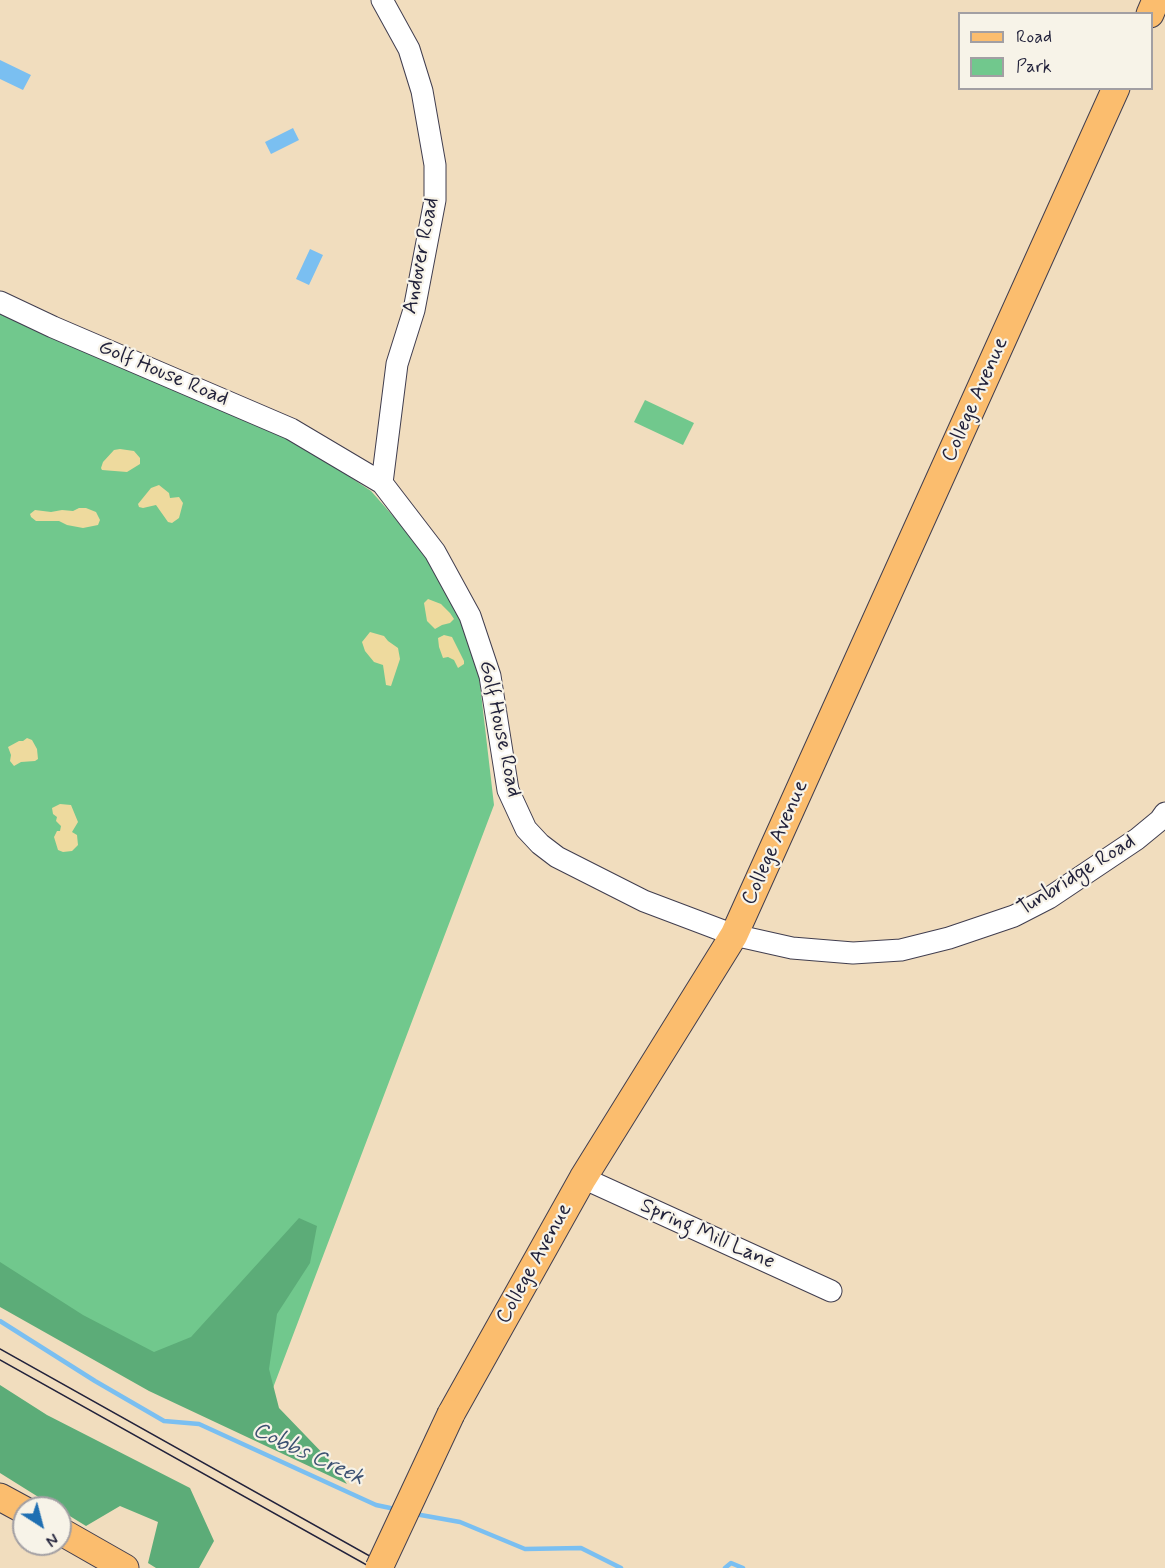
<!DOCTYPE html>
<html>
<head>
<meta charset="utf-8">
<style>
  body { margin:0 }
  #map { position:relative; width:1165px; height:1568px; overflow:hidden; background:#f1ddbe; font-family:Mynerve,sans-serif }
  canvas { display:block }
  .legend { position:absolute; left:958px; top:12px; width:195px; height:78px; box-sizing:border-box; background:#f7f3e8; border:2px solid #a29fa3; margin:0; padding:8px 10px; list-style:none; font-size:18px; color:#22223b }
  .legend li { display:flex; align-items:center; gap:12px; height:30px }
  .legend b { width:30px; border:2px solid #a29fa3 }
  .north { position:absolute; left:12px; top:1496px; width:60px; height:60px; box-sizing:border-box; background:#f7f3e8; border:2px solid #a29fa3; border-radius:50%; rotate:144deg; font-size:16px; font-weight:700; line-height:24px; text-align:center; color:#22223b }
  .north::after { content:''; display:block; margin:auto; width:21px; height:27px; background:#1f6fb2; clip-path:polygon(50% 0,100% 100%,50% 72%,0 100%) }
</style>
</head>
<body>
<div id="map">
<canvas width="1165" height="1568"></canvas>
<ul class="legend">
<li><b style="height:8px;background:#fbbd6e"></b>Road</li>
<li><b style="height:16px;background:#71c88d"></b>Park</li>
</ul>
<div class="north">N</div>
</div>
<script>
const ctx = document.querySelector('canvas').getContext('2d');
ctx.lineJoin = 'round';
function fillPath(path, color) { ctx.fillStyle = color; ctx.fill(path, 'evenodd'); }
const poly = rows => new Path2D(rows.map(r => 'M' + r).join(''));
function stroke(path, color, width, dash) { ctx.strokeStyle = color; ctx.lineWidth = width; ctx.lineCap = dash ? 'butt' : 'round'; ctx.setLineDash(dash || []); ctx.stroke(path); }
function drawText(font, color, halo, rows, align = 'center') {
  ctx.font = font + ' Mynerve,sans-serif'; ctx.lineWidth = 4.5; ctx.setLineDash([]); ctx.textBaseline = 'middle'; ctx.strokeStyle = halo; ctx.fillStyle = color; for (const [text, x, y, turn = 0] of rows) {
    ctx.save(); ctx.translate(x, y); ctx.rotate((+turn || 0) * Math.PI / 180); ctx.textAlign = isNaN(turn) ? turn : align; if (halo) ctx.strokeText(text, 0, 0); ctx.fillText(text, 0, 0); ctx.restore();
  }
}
fillPath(poly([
  [0,306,171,389,292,441,314,453,371,491,430,558,460,618,479,676,494,805,254,1438,0,1290],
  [645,400,694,423,683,445,634,422]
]), '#71c88d');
fillPath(poly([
  [299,1218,317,1226,310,1263,277,1314,269,1369,279,1408,332,1463,347,1484,149,1391,0,1307,0,1262,83,1315,154,1352,191,1337],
  [0,1385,47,1415,190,1488,214,1541,199,1568,156,1568,148,1563,158,1522,120,1506,86,1526,60,1510,60,1508,56,1508,0,1473]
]), '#5cac78');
fillPath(poly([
  [120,449,134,451,140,458,140,464,127,472,102,470,101,468,103,462,114,450],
  [159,485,169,493,170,498,179,497,183,503,179,518,172,523,168,522,156,505,143,508,139,507,138,504,151,488],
  [79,508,86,508,96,512,100,520,98,525,83,528,67,525,59,521,36,521,31,517,30,514,35,510,51,512,62,510,73,511],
  [428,599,441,604,450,613,454,619,450,623,442,625,435,629,427,621,424,603],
  [370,632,384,636,388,641,398,648,400,659,391,686,386,685,383,665,374,662,365,651,362,642],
  [444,635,452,637,464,661,464,664,458,668,454,660,448,657,443,658,439,647,438,638],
  [27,738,32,740,37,749,38,759,35,761,21,762,14,766,10,761,11,755,8,747,19,741,23,741],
  [60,804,71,805,78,822,72,832,77,835,78,845,72,851,63,852,58,850,54,837,57,831,60,831,61,826,56,821,57,817,53,814,52,808]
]), '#eeda9e');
fillPath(poly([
  [0,60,31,75,23,90,0,79],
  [293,128,299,140,271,154,265,142],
  [310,249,323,255,309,285,296,279]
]), '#7abff1');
stroke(poly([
  [0,1321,95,1381,164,1421,199,1424,376,1505,395,1509],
  [415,1514,460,1522,525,1549,581,1548,621,1568],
  [725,1568,731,1563,743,1568]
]), '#7abff1', 4.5);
const minor = poly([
  [382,0,409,49,422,91,435,165,435,200,414,310,397,364,382,483],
  [0,302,53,327,291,429,382,483,435,552,470,616,490,676,508,790,526,829,540,844,557,857,644,901,734,935,792,948,853,953,901,950,949,938,1014,916,1049,898,1137,839,1160,820,1165,813],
  [583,1178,831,1291]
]);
const major = poly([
  [1150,14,1156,0],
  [451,1414,583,1178,734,935,1116,88],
  [0,1497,24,1510],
  [60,1531,125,1568]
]);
stroke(minor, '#413e4f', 23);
stroke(major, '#413e4f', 29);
stroke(minor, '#fff', 21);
stroke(major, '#fbbd6e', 27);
stroke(poly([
  [0,1349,391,1568],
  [0,1360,372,1568]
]), '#22223b', 1.5);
const majorBridge = poly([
  [379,1568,451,1414]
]);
stroke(majorBridge, '#413e4f', 29, []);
stroke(majorBridge, '#fbbd6e', 27);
drawText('21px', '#22223b', '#f7f3e8', [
  ["Andover Road",422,256,-79],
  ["Golf House Road",163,374,23],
  ["College Avenue",976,400,-66],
  ["Golf House Road",499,729,78],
  ["College Avenue",776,843,-66],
  ["Tunbridge Road",1077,876,-32],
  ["Spring Mill Lane",707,1235,24],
  ["College Avenue",535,1264,-61]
]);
drawText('italic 22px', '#3c5172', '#f7f3e8', [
  ["Cobbs Creek",308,1455,25]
]);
</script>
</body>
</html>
